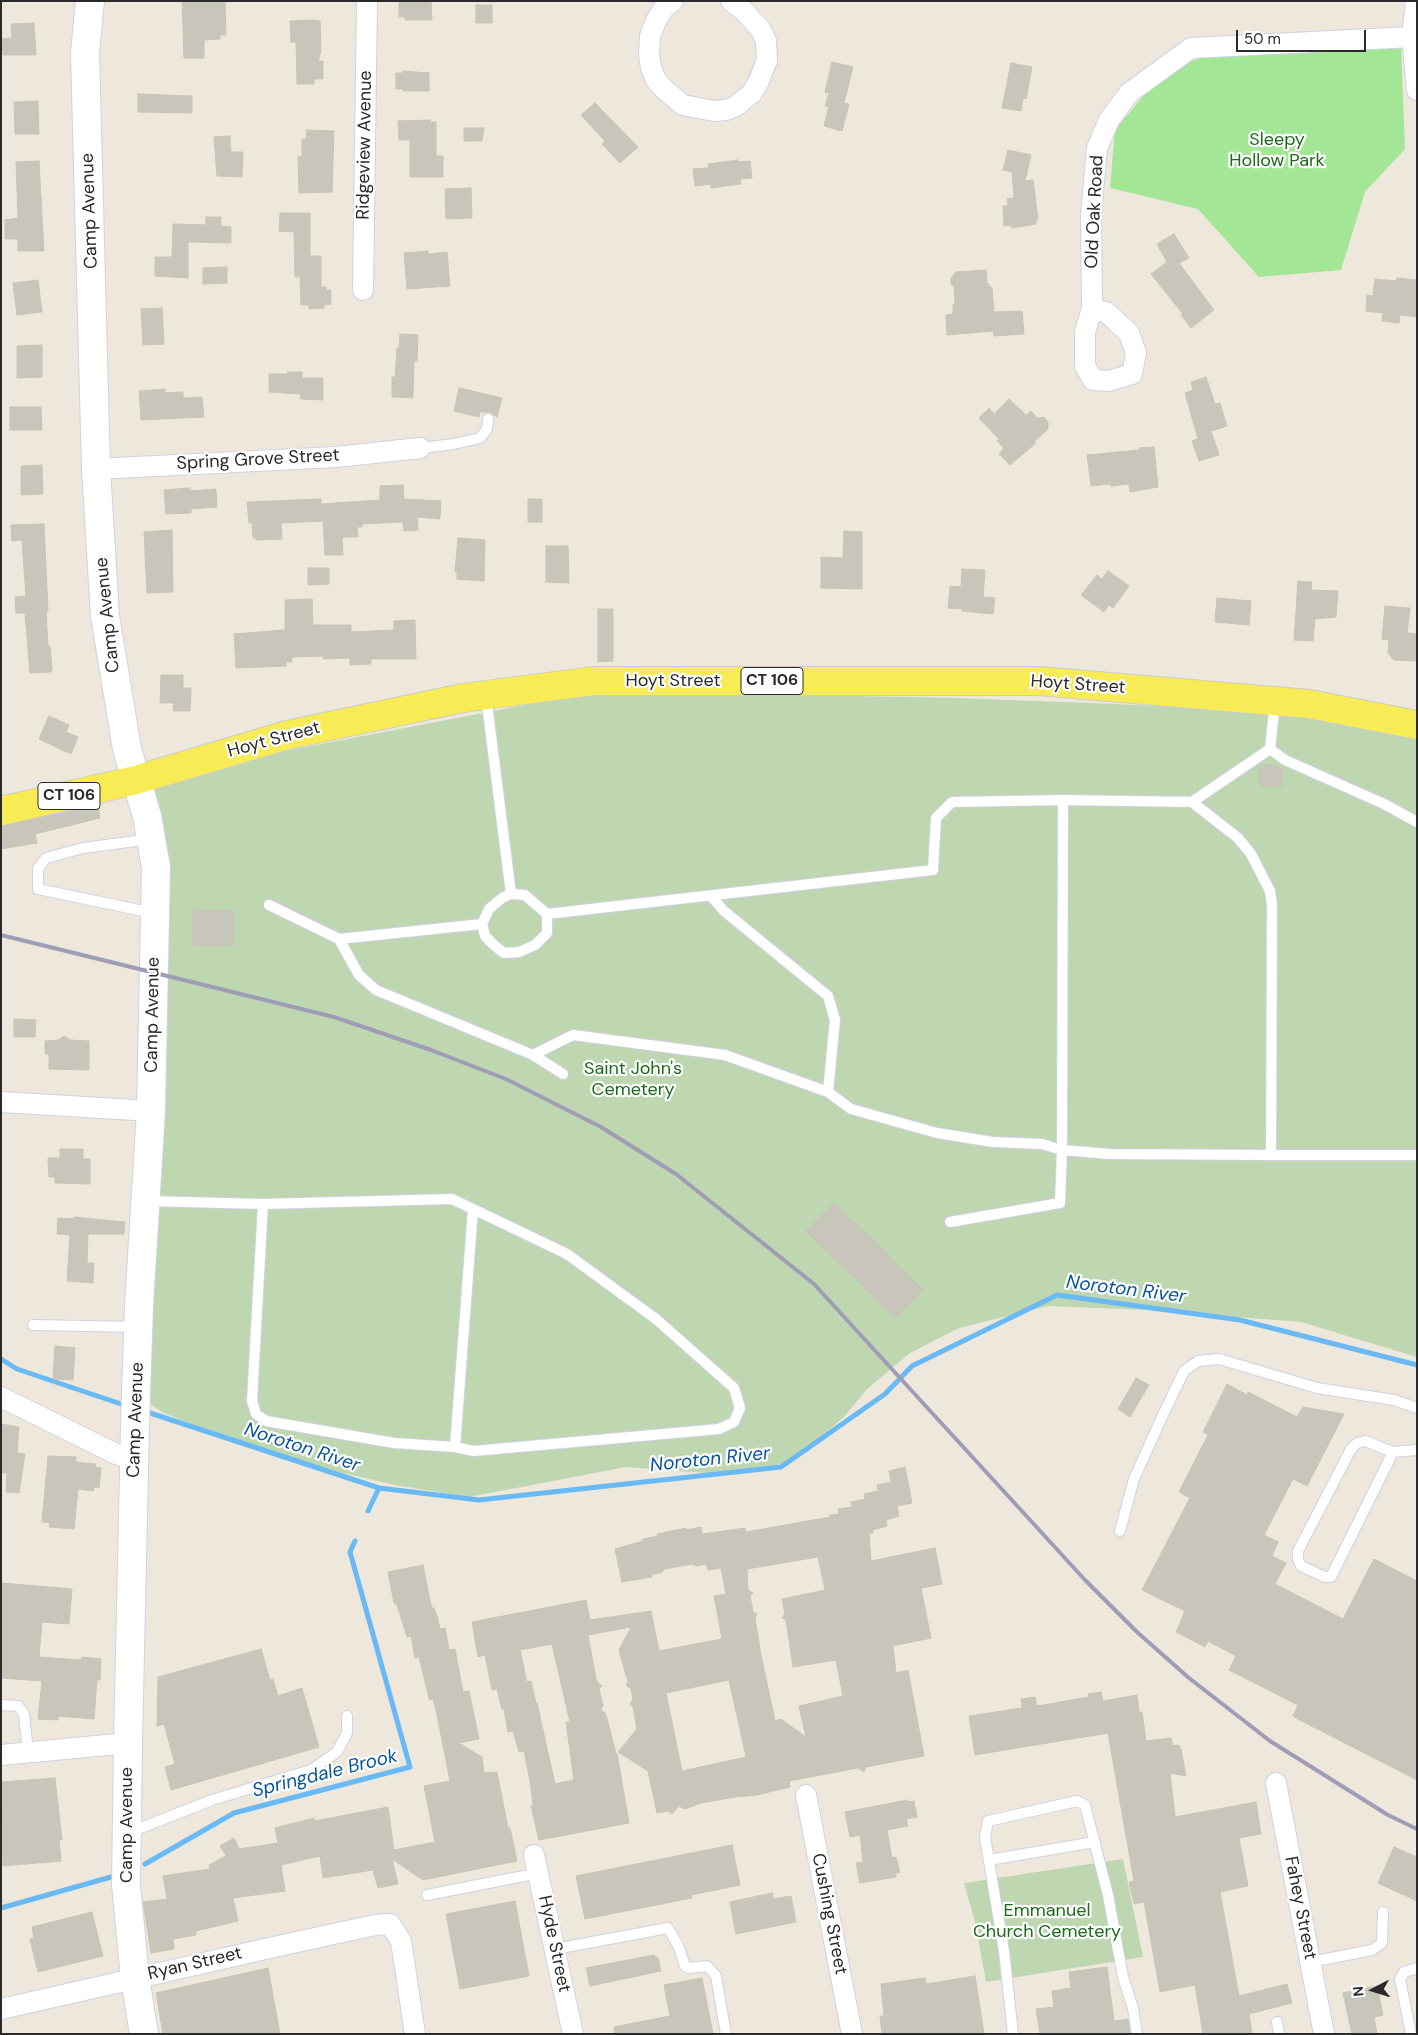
<!DOCTYPE html>
<html>
<head>
<meta charset="utf-8">
<style>
  body { margin:0 }
  #map { position:relative; width:1418px; height:2035px; overflow:hidden; background:#ede8db; font-family:"DM Sans",sans-serif }
  canvas { display:block }
  .frame { position:absolute; inset:0; border:2px solid #2a2a2a; pointer-events:none }
  .north { position:absolute; left:1348px; top:1965px; width:50px; height:50px; -webkit-text-stroke:4px #fff; paint-order:stroke; rotate:265deg; font-size:14px; font-weight:700; line-height:20px; text-align:center; color:#2a2a2a }
  .north::after { content:''; display:block; margin:auto; width:18px; height:22px; background:#2a2a2a; clip-path:polygon(50% 0,100% 100%,50% 72%,0 100%) }
  .scale { position:absolute; left:1236px; top:30px; width:130px; height:22px; box-sizing:border-box; border:2px solid #2a2a2a; border-top:0; padding-left:6px; font-size:15px; line-height:18px; white-space:nowrap; color:#2a2a2a; -webkit-text-stroke:4px #fff; paint-order:stroke }
</style>
</head>
<body>
<div id="map">
<canvas width="1418" height="2035"></canvas>
<div class="frame"></div>
<div class="north">N</div>
<div class="scale">50 m</div>
</div>
<script>
const ctx = document.querySelector('canvas').getContext('2d');
ctx.lineJoin = 'round';
function fillPath(path, color) { ctx.fillStyle = color; ctx.fill(path, 'evenodd'); }
const poly = rows => new Path2D(rows.map(r => 'M' + r).join(''));
function stroke(path, color, width, dash) { ctx.strokeStyle = color; ctx.lineWidth = width; ctx.lineCap = dash ? 'butt' : 'round'; ctx.setLineDash(dash || []); ctx.stroke(path); }
function drawText(font, color, halo, rows, align = 'center') {
  ctx.font = font + ' "DM Sans",sans-serif'; ctx.lineWidth = 4.5; ctx.setLineDash([]); ctx.textBaseline = 'middle'; ctx.strokeStyle = halo; ctx.fillStyle = color; for (const [text, x, y, turn = 0] of rows) {
    ctx.save(); ctx.translate(x, y); ctx.rotate((+turn || 0) * Math.PI / 180); ctx.textAlign = isNaN(turn) ? turn : align; if (halo) ctx.strokeText(text, 0, 0); ctx.fillText(text, 0, 0); ctx.restore();
  }
}
fillPath(poly([
  [1401,45,1405,149,1365,192,1341,270,1259,277,1198,209,1110,188,1115,130,1144,95,1184,64,1207,56]
]), '#a3e695');
fillPath(poly([
  [598,691,955,698,1117,704,1283,713,1417,734,1417,1357,1301,1322,1148,1310,1048,1306,959,1328,910,1353,866,1390,845,1416,793,1461,735,1475,626,1467,469,1497,395,1485,281,1459,164,1413,142,1399,150,784,269,754],
  [1123,1859,1143,1957,986,1982,975,1922,964,1883]
]), '#bed7b1');
stroke(poly([
  [1,1359,17,1369,127,1406],
  [144,1411,379,1488,479,1500,781,1467,885,1394,912,1366,1057,1295,1240,1320,1417,1365],
  [368,1511,379,1488],
  [145,1864,234,1813,410,1767,350,1552,355,1541],
  [1,1908,111,1877]
]), '#68b9f4', 5);
const building = poly([
  [182,1,225,1,226,35,220,35,220,39,204,40,204,58,184,58,182,1],
  [399,1,431,1,432,20,405,20,405,17,399,17,399,1],
  [476,5,492,5,492,23,476,23,476,5],
  [314,20,320,21,321,51,318,61,323,61,323,79,314,79,314,84,297,84,296,42,291,42,290,21,314,20],
  [34,23,36,55,3,55,2,39,12,38,11,24,34,23],
  [832,62,853,67,844,103,849,104,842,131,824,126,829,107,825,106,829,93,825,92,832,62],
  [1011,63,1032,67,1026,99,1023,98,1021,111,1002,108,1011,63],
  [403,71,429,73,429,91,403,91,403,89,396,89,396,73,403,73,403,71],
  [138,94,192,96,192,113,138,112,138,94],
  [38,101,39,134,15,134,14,102,38,101],
  [595,103,638,147,620,163,602,144,605,141,581,115,595,103],
  [430,120,430,122,436,122,436,156,443,156,443,177,410,177,410,140,399,140,398,121,430,120],
  [464,128,484,128,482,141,464,141,464,128],
  [307,130,334,131,332,192,299,193,298,156,302,157,302,139,306,139,307,130],
  [230,136,231,152,243,152,242,177,217,176,214,137,230,136],
  [1008,150,1031,155,1025,181,1033,180,1038,219,1036,219,1036,224,1012,228,1011,225,1004,226,1003,206,1008,206,1007,199,1014,198,1012,172,1003,170,1008,150],
  [738,160,738,162,750,161,752,178,740,179,741,184,711,188,711,184,695,186,693,169,709,168,708,164,738,160],
  [39,161,44,251,18,251,18,239,5,239,5,220,18,218,16,162,39,161],
  [471,188,472,218,446,219,445,189,471,188],
  [280,213,310,213,310,256,321,256,321,287,326,287,326,290,331,290,331,304,324,305,324,308,309,309,309,305,301,305,300,277,295,277,294,232,279,231,280,213],
  [206,217,221,217,221,226,231,227,231,243,188,242,188,278,155,276,155,257,172,257,173,224,206,225,206,217],
  [1174,234,1189,258,1179,263,1214,310,1191,328,1181,315,1183,314,1151,274,1167,262,1157,244,1174,234],
  [428,251,428,254,447,252,450,286,407,289,404,253,428,251],
  [227,267,227,283,203,284,203,268,227,267],
  [986,270,987,284,989,284,989,287,992,287,994,312,1022,311,1024,334,994,336,993,331,947,335,946,315,953,314,953,305,955,303,954,286,951,284,951,278,956,272,986,270],
  [1397,278,1417,280,1417,317,1400,315,1399,323,1382,321,1383,313,1366,311,1367,295,1373,296,1375,279,1396,281,1397,278],
  [38,280,42,312,17,315,13,283,38,280],
  [162,308,164,344,143,345,141,309,162,308],
  [400,334,418,335,417,361,414,361,413,398,392,397,392,377,395,377,397,348,399,349,400,334],
  [42,345,42,377,17,378,17,346,42,345],
  [288,372,302,372,302,378,323,378,323,400,300,399,301,394,269,392,269,374,287,374,288,372],
  [1206,377,1215,404,1220,403,1227,426,1211,431,1219,455,1199,461,1192,441,1198,439,1185,393,1193,390,1191,382,1206,377],
  [459,388,502,398,497,417,489,412,480,412,479,417,454,411,459,388],
  [165,389,165,393,183,392,183,398,202,397,204,417,141,420,139,391,165,389],
  [1009,399,1026,415,1031,411,1037,418,1044,417,1048,422,1048,429,1034,442,1036,443,1010,465,999,454,1004,448,997,441,999,439,979,418,989,408,994,414,1009,399],
  [10,407,41,407,42,430,10,430,10,407],
  [1154,447,1158,487,1130,492,1129,484,1111,486,1110,484,1091,486,1087,455,1139,450,1139,448,1154,447],
  [42,465,43,494,21,495,21,466,42,465],
  [403,485,404,499,441,501,440,519,417,517,418,530,404,531,403,522,362,524,362,527,357,527,358,537,342,537,343,555,325,555,323,521,281,523,282,539,256,540,256,538,253,538,252,523,249,523,247,502,321,499,321,504,380,500,380,486,403,485],
  [190,488,190,491,216,489,217,507,191,509,191,513,166,514,164,490,190,488],
  [528,499,542,499,542,522,528,522,528,499],
  [44,524,48,611,46,611,48,646,50,646,52,668,51,672,30,673,25,613,16,613,15,597,26,596,22,540,12,541,11,525,44,524],
  [172,530,173,592,147,593,144,532,172,530],
  [844,531,862,532,862,589,821,588,821,557,843,558,844,531],
  [458,538,485,540,484,581,457,579,457,572,455,572,458,538],
  [546,546,568,546,569,583,546,582,546,546],
  [308,568,329,568,329,584,308,585,308,568],
  [962,569,985,570,983,597,995,598,993,614,962,611,963,609,948,608,950,586,961,587,962,569],
  [1108,571,1129,586,1113,608,1109,605,1104,612,1081,595,1097,575,1102,579,1108,571],
  [1298,581,1312,582,1311,590,1338,591,1336,617,1315,619,1313,641,1294,640,1298,581],
  [1217,598,1251,601,1249,625,1215,622,1217,598],
  [312,599,313,625,351,625,351,632,394,630,394,621,415,620,416,659,371,659,371,664,350,665,350,658,323,659,324,656,292,657,292,662,286,662,286,666,236,668,234,634,285,630,285,600,312,599],
  [1385,606,1410,608,1407,633,1417,634,1417,661,1394,660,1388,653,1389,640,1382,639,1385,606],
  [598,609,613,609,613,661,598,662,598,609],
  [161,675,183,675,183,688,191,688,190,711,173,711,174,703,160,703,161,675],
  [49,716,69,725,66,732,78,737,71,754,39,739,49,716],
  [1264,765,1277,765,1277,768,1282,768,1282,786,1259,786,1259,768,1264,768,1264,765],
  [98,805,100,818,35,834,37,843,1,849,1,826,98,805],
  [193,910,234,911,233,946,193,945,193,910],
  [14,1019,36,1020,35,1037,14,1037,14,1019],
  [64,1036,70,1040,89,1041,89,1070,49,1069,49,1054,45,1054,45,1041,58,1040,64,1036],
  [60,1149,83,1149,83,1159,90,1159,90,1184,55,1183,55,1177,49,1177,48,1158,60,1158,60,1149],
  [834,1203,887,1253,886,1254,923,1290,895,1318,806,1231,834,1203],
  [74,1217,125,1222,124,1234,88,1234,87,1263,94,1263,93,1283,67,1281,70,1235,57,1234,58,1218,74,1219,74,1217],
  [55,1346,75,1348,73,1380,53,1379,55,1346],
  [1136,1378,1149,1385,1130,1417,1118,1409,1136,1378],
  [1227,1384,1247,1395,1248,1392,1297,1417,1303,1407,1344,1414,1307,1486,1293,1479,1264,1535,1278,1542,1272,1556,1286,1563,1275,1584,1343,1619,1374,1559,1417,1581,1417,1780,1296,1718,1293,1716,1298,1705,1229,1670,1236,1656,1208,1641,1205,1647,1176,1632,1185,1611,1142,1590,1190,1498,1179,1492,1208,1435,1203,1432,1227,1384],
  [1,1424,19,1427,17,1453,25,1454,19,1493,6,1492,7,1473,1,1473,1,1424],
  [48,1456,76,1457,76,1462,96,1464,95,1467,101,1468,99,1488,94,1487,93,1491,78,1489,74,1529,49,1527,50,1523,42,1522,48,1456],
  [905,1467,912,1503,897,1506,899,1516,886,1520,887,1526,873,1530,873,1533,869,1534,871,1561,935,1548,942,1584,921,1588,931,1638,893,1646,896,1673,908,1670,924,1756,866,1767,864,1772,858,1768,789,1781,790,1787,757,1795,735,1797,701,1803,685,1809,679,1806,672,1814,668,1811,657,1813,648,1771,618,1752,637,1729,633,1707,630,1704,633,1699,631,1689,626,1685,628,1682,619,1650,631,1627,588,1635,596,1679,598,1683,602,1686,599,1689,603,1705,601,1710,605,1713,608,1722,616,1754,617,1753,629,1823,539,1840,531,1806,533,1805,530,1781,524,1751,519,1752,513,1731,508,1732,504,1709,502,1709,497,1689,492,1690,485,1655,478,1657,472,1622,586,1600,590,1620,651,1611,659,1651,722,1639,714,1596,726,1594,721,1568,708,1570,706,1564,697,1566,692,1564,665,1569,661,1573,652,1574,652,1577,622,1582,615,1549,643,1541,643,1539,658,1536,657,1534,686,1528,686,1530,701,1527,702,1534,745,1528,746,1532,830,1517,830,1515,839,1514,838,1509,852,1507,851,1502,865,1499,864,1494,878,1491,877,1485,891,1482,889,1471,905,1467],
  [818,1557,825,1590,782,1599,785,1614,782,1618,786,1620,793,1667,836,1660,843,1696,799,1706,806,1737,781,1719,775,1721,761,1655,755,1618,757,1614,753,1612,750,1596,753,1593,748,1590,747,1569,818,1557],
  [552,1644,570,1722,566,1722,574,1780,555,1784,537,1703,536,1703,531,1681,527,1682,520,1650,552,1644],
  [729,1680,746,1757,682,1771,666,1693,729,1680],
  [423,1565,429,1596,432,1608,434,1608,437,1616,440,1629,445,1628,449,1650,455,1649,463,1692,469,1691,479,1739,459,1743,482,1757,484,1773,497,1772,508,1828,510,1828,517,1861,423,1880,392,1859,398,1884,378,1888,373,1870,323,1878,320,1856,281,1865,285,1891,233,1898,238,1921,196,1931,196,1935,173,1939,174,1949,151,1953,143,1902,167,1899,163,1876,210,1869,209,1865,226,1856,220,1846,234,1838,239,1849,278,1843,275,1828,314,1818,315,1821,388,1807,394,1850,435,1842,424,1786,450,1781,436,1710,433,1699,430,1700,429,1698,419,1657,415,1658,411,1636,407,1637,397,1605,394,1603,388,1572,423,1565],
  [1,1583,72,1589,69,1624,42,1622,39,1657,81,1660,82,1657,101,1659,100,1680,97,1680,94,1719,58,1716,58,1720,38,1719,42,1681,1,1678,1,1583],
  [261,1649,270,1680,273,1679,278,1696,302,1688,319,1747,171,1790,165,1767,175,1764,164,1724,157,1726,158,1677,261,1649],
  [1101,1692,1103,1701,1137,1695,1139,1712,1142,1712,1146,1741,1171,1738,1173,1746,1179,1745,1180,1749,1181,1749,1186,1776,1170,1773,1175,1817,1256,1802,1261,1834,1239,1838,1248,1886,1220,1892,1239,1996,1287,1984,1292,2003,1249,2014,1252,2034,1203,2034,1195,1985,1160,1992,1144,1902,1134,1904,1129,1882,1134,1881,1108,1733,975,1755,969,1716,1022,1708,1021,1699,1035,1697,1037,1706,1089,1697,1088,1694,1101,1692],
  [55,1778,62,1840,59,1840,61,1861,3,1866,1,1782,55,1778],
  [907,1800,907,1802,914,1801,917,1817,906,1819,908,1826,887,1830,892,1858,896,1857,900,1872,896,1873,896,1877,860,1883,856,1863,863,1862,860,1835,850,1837,845,1812,907,1800],
  [732,1845,740,1885,691,1895,692,1898,585,1919,576,1876,732,1845],
  [1394,1847,1417,1857,1417,1901,1378,1883,1394,1847],
  [772,1893,773,1899,791,1896,796,1922,736,1934,730,1902,772,1893],
  [515,1901,529,1976,460,1989,446,1914,515,1901],
  [92,1912,103,1956,38,1972,30,1939,34,1938,32,1927,92,1912],
  [654,1955,655,1957,658,1957,661,1971,590,1986,586,1968,654,1955],
  [1107,1967,1114,2021,1128,2019,1130,2034,1040,2034,1036,2009,1054,2007,1052,1991,1071,1988,1069,1972,1107,1967],
  [268,1968,280,2034,163,2034,156,1993,268,1968],
  [975,1976,984,2034,882,2034,880,2016,884,2016,881,1984,925,1978,926,1984,975,1976],
  [702,1978,713,2034,614,2034,614,2027,670,2016,664,1985,702,1978],
  [1377,1986,1383,2015,1374,2017,1377,2034,1352,2034,1343,1993,1377,1986]
]);
fillPath(building, '#c8c5bb');
stroke(building, '#c8c4b5', 1);
const lane = poly([
  [420,448,454,444,480,438,487,429,488,419],
  [1270,749,1285,760,1384,804,1417,822],
  [1063,800,1192,802,1270,749,1275,702],
  [151,839,83,848,46,858,38,869,38,889,153,913],
  [511,894,525,895,547,914,933,870,936,818,952,802,1063,800,1062,1150,1110,1154,1271,1155,1272,906,1270,891,1251,854,1238,838,1192,802],
  [711,896,724,911,828,996,835,1020,828,1092,851,1109,937,1133,993,1142,1042,1144,1062,1150,1060,1203,950,1222],
  [269,905,339,939,482,924,489,909,502,898,511,894,486,696],
  [482,924,485,936,495,946,504,953,519,952,535,945,547,933,547,914],
  [339,939,359,975,376,990,533,1055,563,1074],
  [533,1055,573,1035,725,1055,828,1092],
  [1271,1155,1417,1155],
  [146,1201,263,1204,452,1199,473,1209,567,1254,656,1319,734,1388,740,1408,734,1422,719,1429,474,1451,455,1447,473,1209],
  [263,1204,252,1401,256,1414,266,1421,394,1443,455,1447],
  [33,1325,137,1327],
  [1393,1452,1331,1577,1325,1577,1301,1566,1298,1559,1298,1551,1351,1449,1357,1443,1365,1441,1393,1452,1417,1450],
  [1120,1531,1134,1479,1162,1417,1184,1371,1198,1361,1219,1359,1317,1388,1394,1400,1417,1408],
  [1,1705,18,1706,24,1714,28,1752],
  [128,1833,212,1800,311,1770,337,1752,347,1733,347,1716],
  [989,1860,1095,1842],
  [427,1895,539,1873],
  [555,1949,668,1928,678,1945,685,1966,689,1968,707,1966,716,1976,726,2034],
  [1311,1962,1372,1950,1382,1943,1383,1912],
  [1277,2022,1279,2034],
  [1013,2034,1004,1951,985,1837,988,1821,1077,1801,1085,1805,1108,1895,1123,1977,1133,2008,1137,2034],
  [1411,2034,1400,1979,1404,1972,1417,1968]
]);
const street = poly([
  [673,1,664,8,656,21,650,36,649,54,651,68,656,80,664,89,683,105,714,111,726,110,736,106,752,93,759,81,767,60,766,41,761,30,744,11,731,1],
  [1416,1,1412,37,1417,90],
  [363,290,367,1],
  [1092,309,1091,215,1097,148,1109,120,1129,93,1191,48,1412,37],
  [1092,309,1106,312,1129,333,1136,353,1132,374,1109,381,1093,380,1085,366,1085,332,1092,309],
  [96,469,336,457,420,448],
  [1,1102,151,1111],
  [1,1397,116,1454,134,1460],
  [1,1755,128,1743],
  [1276,1783,1324,2034],
  [806,1795,852,2034],
  [534,1855,573,2034],
  [1,2009,283,1945,375,1925,390,1924,401,1941,415,2034]
]);
const secondary = poly([
  [90,1,85,53,96,469,105,616,127,749,147,816,156,867,151,1111,139,1305,135,1425,128,1743,126,1885,135,1978,144,2034]
]);
const primary = poly([
  [1,811,136,780,287,735,463,698,593,681,1039,681,1309,704,1417,725]
]);
stroke(lane, '#d0d1e4', 12);
stroke(street, '#d0d1e4', 22);
stroke(secondary, '#d0d1e4', 30);
stroke(primary, '#ccc', 30);
stroke(lane, '#fff', 10);
stroke(street, '#fff', 20);
stroke(secondary, '#fff', 28);
stroke(primary, '#f7eb56', 28);
stroke(poly([
  [1,935,334,1017,431,1050,506,1079,601,1127,676,1174,814,1284,1085,1580,1137,1632,1189,1678,1270,1741,1388,1815,1417,1829]
]), '#9e9db5', 4);
for (const [x, y, w] of [
  [772,681,62],
  [69,796,62]
]) { const box = new Path2D(); box.roundRect(x - w / 2, y - 13.5, w, 27, 4); ctx.fillStyle = '#fff'; ctx.fill(box); stroke(box, '#2a2a2a', 1); }
drawText('bold 16px', '#2a2a2a', null, [
  ["CT 106",772,681],
  ["CT 106",69,796]
]);
drawText('18px', '#1b6a16', '#fff', [
  ["Sleepy",1277,140],
  ["Hollow Park",1277,161],
  ["Saint John's",633,1069],
  ["Cemetery",633,1090],
  ["Emmanuel",1047,1911],
  ["Church Cemetery",1047,1932]
]);
drawText('18px', '#2a2a2a', '#fff', [
  ["Ridgeview Avenue",365,145,-89],
  ["Camp Avenue",90,211,-92],
  ["Old Oak Road",1095,212,-87],
  ["Spring Grove Street",258,460,-3],
  ["Camp Avenue",108,615,-96],
  ["Hoyt Street",673,681],
  ["Hoyt Street",1078,685,4],
  ["Hoyt Street",274,740,-15],
  ["Camp Avenue",153,1015,-89],
  ["Camp Avenue",136,1420,-88],
  ["Camp Avenue",127,1825,-90],
  ["Fahey Street",1300,1908,79],
  ["Cushing Street",829,1914,79],
  ["Hyde Street",554,1944,78],
  ["Ryan Street",195,1964,-13]
]);
drawText('italic 19px', '#0754a1', '#fff', [
  ["Noroton River",1126,1290,7],
  ["Noroton River",302,1448,18],
  ["Noroton River",710,1460,-6],
  ["Springdale Brook",325,1774,-14]
]);
</script>
</body>
</html>
